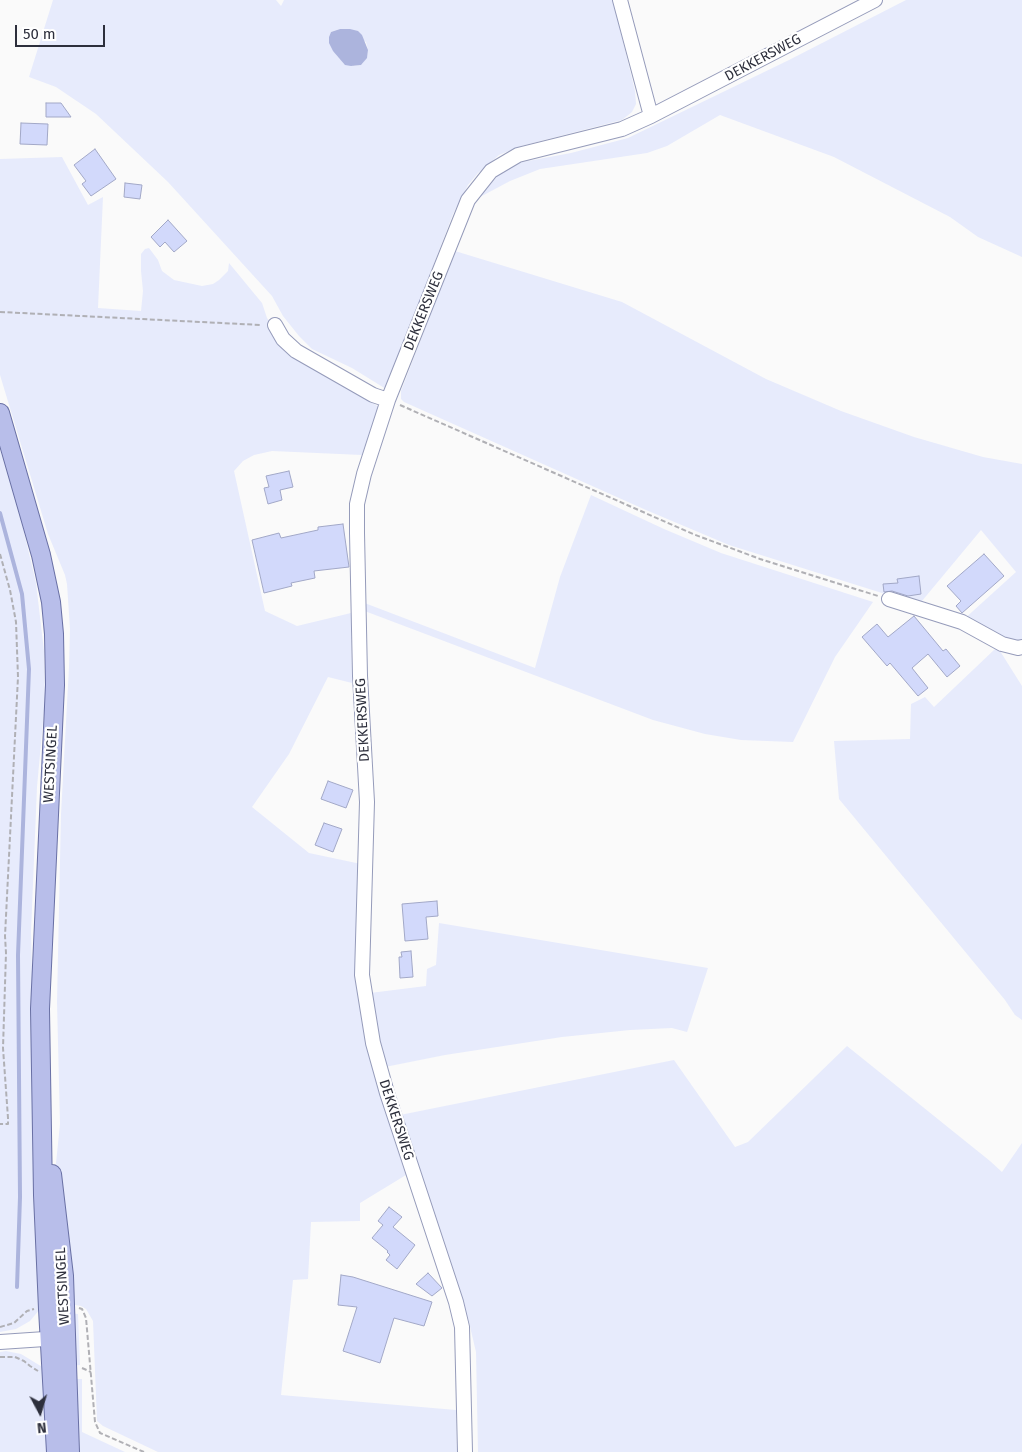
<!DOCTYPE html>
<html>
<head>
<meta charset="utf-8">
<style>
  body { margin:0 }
  #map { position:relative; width:1022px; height:1452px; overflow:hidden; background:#fafafa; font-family:"Fira Sans",sans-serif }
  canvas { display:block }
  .north { position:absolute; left:15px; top:1387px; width:50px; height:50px; -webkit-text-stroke:4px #fff; paint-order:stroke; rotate:174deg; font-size:14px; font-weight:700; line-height:20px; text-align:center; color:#2d2f3c }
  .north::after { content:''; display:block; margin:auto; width:18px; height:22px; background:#2d2f3c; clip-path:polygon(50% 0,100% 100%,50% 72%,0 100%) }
  .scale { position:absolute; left:15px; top:25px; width:90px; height:22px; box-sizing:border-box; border:2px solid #2d2f3c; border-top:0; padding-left:6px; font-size:15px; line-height:18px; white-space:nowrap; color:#2d2f3c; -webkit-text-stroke:4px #fff; paint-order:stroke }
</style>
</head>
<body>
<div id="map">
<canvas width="1022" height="1452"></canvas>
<div class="north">N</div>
<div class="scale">50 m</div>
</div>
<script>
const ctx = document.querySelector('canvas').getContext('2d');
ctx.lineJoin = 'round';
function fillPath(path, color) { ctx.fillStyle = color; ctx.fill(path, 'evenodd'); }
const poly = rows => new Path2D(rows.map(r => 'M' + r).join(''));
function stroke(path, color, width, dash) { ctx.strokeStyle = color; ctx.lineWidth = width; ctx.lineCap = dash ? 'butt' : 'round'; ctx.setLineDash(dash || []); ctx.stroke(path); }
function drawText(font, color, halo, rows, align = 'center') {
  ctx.font = font + ' "Fira Sans",sans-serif'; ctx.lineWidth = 4.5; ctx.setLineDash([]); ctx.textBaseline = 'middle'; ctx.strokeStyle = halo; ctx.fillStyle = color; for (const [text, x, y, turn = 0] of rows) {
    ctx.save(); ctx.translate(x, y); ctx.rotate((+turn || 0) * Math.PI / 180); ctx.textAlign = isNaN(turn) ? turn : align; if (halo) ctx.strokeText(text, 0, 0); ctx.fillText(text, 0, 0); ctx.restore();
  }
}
fillPath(poly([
  [53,0,276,0,281,6,284,0,613,0,635,91,636,104,632,112,622,120,521,146,499,155,478,173,468,185,453,214,386,389,352,368,312,349,299,336,283,316,272,296,168,182,96,114,56,87,29,77],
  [340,29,366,42,368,50,367,57,361,65,351,66,329,37,331,32],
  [906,0,1022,0,1022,257,978,237,950,217,834,157,720,115,667,146,647,153,540,169,510,181,480,197,500,173,517,163,571,153,628,138,789,60],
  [62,157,88,205,103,197,98,308,141,311,143,291,141,271,141,254,145,249,149,248,158,260,162,271,174,280,202,286,213,284,219,280,228,271,229,263,262,303,267,318,291,354,379,407,362,455,272,451,254,455,243,461,234,471,265,611,297,626,351,613,352,683,328,677,289,754,252,807,309,853,361,864,376,1075,391,1130,406,1175,360,1203,360,1221,311,1222,308,1279,293,1280,281,1395,456,1410,457,1452,158,1452,103,1426,97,1421,93,1321,86,1309,81,1306,69,1304,55,1173,60,1124,57,1002,61,814,69,667,70,629,67,584,65,575,48,534,0,375,0,159],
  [455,251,622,302,766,379,841,411,914,437,983,457,1022,464,1022,644,1018,644,962,621,1016,572,981,530,922,601,917,604,729,545,646,510,404,402,401,399,401,391],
  [0,450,17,502,36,583,44,651,45,700,37,787,31,932,40,1309,30,1321,16,1329,0,1332],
  [591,495,664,529,721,553,873,602,835,657,793,742,741,740,705,734,653,720,362,610,362,602,535,668,560,577],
  [995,649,1000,651,1022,686,1022,1020,1015,1015,1005,1000,839,799,834,741,910,739,911,704,925,697,934,707],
  [439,923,708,968,687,1032,672,1028,630,1030,562,1037,445,1055,385,1067,370,993,426,986,427,969,436,965],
  [847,1046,990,1161,1002,1172,1022,1143,1022,1452,478,1452,476,1352,468,1318,456,1293,400,1115,674,1060,735,1147,748,1142],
  [70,1313,78,1314,80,1365,70,1366],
  [6,1351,21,1354,44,1368,52,1452,0,1452,0,1352],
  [71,1379,82,1379,82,1432,125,1452,74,1452]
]), '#e7ebfc');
fillPath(poly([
  [340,29,350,29,358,31,362,35,368,50,367,58,361,65,351,66,345,65,333,51,329,43,329,37,331,32]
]), '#acb4dd');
stroke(poly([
  [0,513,22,594,29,669,18,955,20,1197,17,1287]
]), '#acb4dd', 4);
const building = poly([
  [46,103,61,103,71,117,46,117,46,103],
  [21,123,48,124,47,145,20,144,21,123],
  [95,149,116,179,91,196,82,184,86,181,74,165,95,149],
  [125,183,142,185,140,199,124,197,125,183],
  [168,220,187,241,174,252,165,242,160,247,151,237,168,220],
  [289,471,293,487,280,490,282,500,268,504,264,488,269,487,266,476,289,471],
  [343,524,349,567,314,571,315,578,291,583,292,586,264,593,252,540,279,533,281,538,318,530,318,527,343,524],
  [984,554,1004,576,962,613,956,606,961,601,947,586,984,554],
  [919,576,921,594,908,596,892,591,884,592,883,584,898,583,897,579,919,576],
  [914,616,943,651,946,649,960,666,947,677,928,654,912,668,928,688,918,696,890,663,887,666,862,637,877,624,888,637,914,616],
  [328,781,353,790,346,808,321,799,328,781],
  [324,823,342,829,333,852,315,845,324,823],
  [437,901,438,916,426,917,428,939,405,941,402,904,437,901],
  [411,951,413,977,400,978,399,957,402,957,401,952,411,951],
  [389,1207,402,1217,393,1227,415,1245,397,1269,386,1260,390,1255,387,1252,388,1251,372,1238,383,1225,378,1221,389,1207],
  [428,1273,442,1288,432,1296,416,1284,428,1273],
  [341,1275,353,1277,432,1302,424,1326,394,1318,380,1363,343,1351,357,1307,338,1305,341,1275]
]);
fillPath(building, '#d2d9fb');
stroke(building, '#a2a8c7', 1);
const minor = poly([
  [620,0,651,116],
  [275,325,283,339,296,351,373,395,388,400],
  [889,599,962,622,1002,644,1018,648,1022,647],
  [0,1342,60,1338],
  [465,1452,462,1327,456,1302,387,1093,373,1043,362,975,367,802,360,676,357,533,357,504,364,474,388,400,468,200,491,171,518,155,622,129,651,116,875,0]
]);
const major = poly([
  [0,413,41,555,51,602,54,634,55,685,40,1009,43,1195,48,1309,56,1452],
  [52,1174,64,1276,70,1452]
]);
stroke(minor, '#959bba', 16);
stroke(major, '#6970a4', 20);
stroke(poly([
  [0,312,262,325],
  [400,405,693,534,760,559,878,596],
  [0,554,10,590,16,622,18,677,5,936,6,953,3,1048,8,1118,8,1124,0,1124],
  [79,1308,82,1309,86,1318,95,1422,100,1433,144,1452],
  [0,1327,14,1323,27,1311,34,1309],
  [0,1357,15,1357,24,1361,30,1366,38,1371],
  [82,1368,91,1372]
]), '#b0b0b5', 2, [5, 2.5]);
stroke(minor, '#fff', 14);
stroke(major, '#b8beea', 18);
drawText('14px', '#2d2f3c', '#fff', [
  ["DEKKERSWEG",763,58,-28],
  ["DEKKERSWEG",424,311,-68],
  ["DEKKERSWEG",363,720,-93],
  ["WESTSINGEL",51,764,-87],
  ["DEKKERSWEG",396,1120,72],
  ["WESTSINGEL",63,1286,-93]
]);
</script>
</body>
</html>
